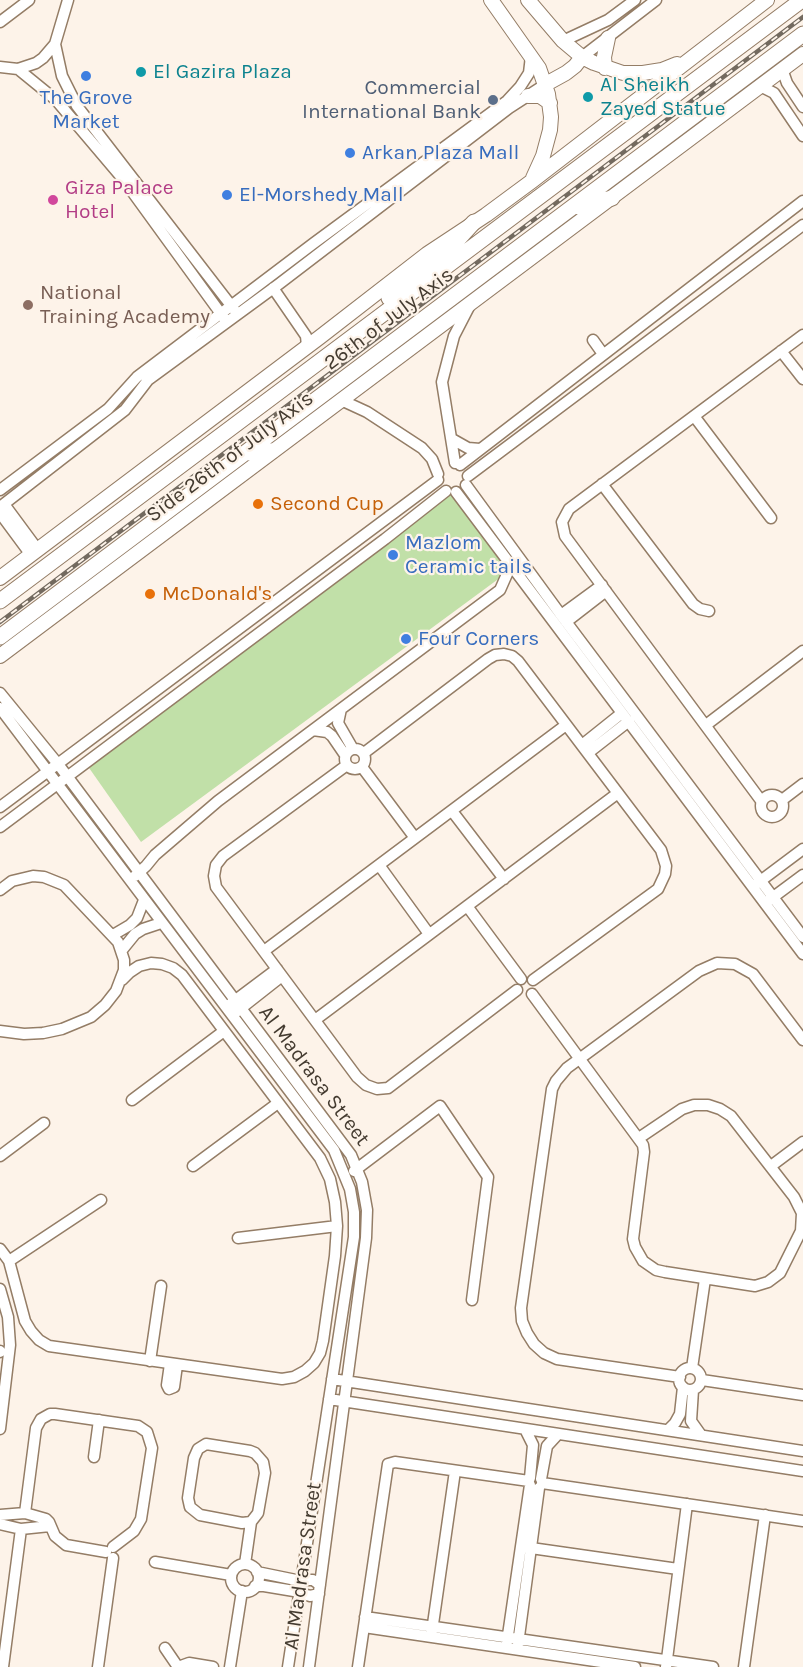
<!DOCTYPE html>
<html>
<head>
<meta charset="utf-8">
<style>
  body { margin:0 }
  canvas { display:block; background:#fdf3e9 }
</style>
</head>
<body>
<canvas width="803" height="1667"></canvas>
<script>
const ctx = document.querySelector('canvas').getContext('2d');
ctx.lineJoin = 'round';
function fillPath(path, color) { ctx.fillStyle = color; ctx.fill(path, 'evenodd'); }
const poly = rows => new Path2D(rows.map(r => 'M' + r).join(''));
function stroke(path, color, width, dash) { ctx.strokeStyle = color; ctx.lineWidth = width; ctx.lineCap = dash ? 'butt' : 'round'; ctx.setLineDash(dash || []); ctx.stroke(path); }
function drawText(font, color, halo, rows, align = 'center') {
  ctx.font = font + ' Karla,sans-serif'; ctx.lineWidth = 4.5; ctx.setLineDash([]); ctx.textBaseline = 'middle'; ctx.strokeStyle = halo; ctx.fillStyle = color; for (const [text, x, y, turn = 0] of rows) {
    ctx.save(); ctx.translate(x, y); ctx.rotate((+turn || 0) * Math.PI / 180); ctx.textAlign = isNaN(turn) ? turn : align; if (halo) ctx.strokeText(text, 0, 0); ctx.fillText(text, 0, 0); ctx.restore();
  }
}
fillPath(poly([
  [457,488,516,566,141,842,87,765]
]), '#c1e0a8');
const minor = poly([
  [0,22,29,0],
  [563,41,608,20,635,0],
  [55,44,62,76,77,106,236,312],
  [582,57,656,0],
  [0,67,18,69,36,63,43,58,55,44,68,0],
  [18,69,56,100,123,179,224,318],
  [782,69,787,83,803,107],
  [760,86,774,93,803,136],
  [273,288,306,336,307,346],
  [593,340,603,354],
  [781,351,803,379],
  [341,400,367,412,422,448,432,459,438,474],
  [694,416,771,518],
  [452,439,468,448,480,449],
  [455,463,442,382,454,336,470,305],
  [460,465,803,201],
  [468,476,803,225],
  [602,484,693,604,700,609,709,611],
  [466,485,561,615,803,937],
  [0,490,108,409,137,377,314,243,507,101,520,87,529,73,531,56],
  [456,492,803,954],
  [4,504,38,550],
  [0,507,125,410,148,380,279,284,509,108,546,84],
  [0,513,31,555],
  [561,615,602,585],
  [566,622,606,591],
  [0,693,58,764,351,1155,362,1182,367,1210,366,1238,309,1667],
  [0,708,334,1150,350,1189,354,1212,354,1237,288,1667],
  [341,709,338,723,353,749],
  [706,725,803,651],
  [313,730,327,732,332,736,345,755],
  [582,745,622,713],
  '345 759a10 10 0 1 1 20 0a10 10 0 1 1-20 0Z',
  [364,753,488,659,495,655,504,654,512,656,518,661,661,850,666,866,665,874,658,889,533,980],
  [588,753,629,721],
  [347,765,223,856,216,865,214,876,216,887,357,1077,366,1085,377,1089,388,1088,517,990],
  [362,767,415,838],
  '761 806a11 11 0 1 1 22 0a11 11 0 1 1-22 0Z',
  [782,800,803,784],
  [762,802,565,536,562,522,569,509,803,335],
  [0,807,438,480],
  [452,811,504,879],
  [0,827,385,539,446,491],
  [379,865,429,934],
  [135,876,146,866,155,855,218,801,500,590,511,565],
  [755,885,803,849],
  [0,890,12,881,33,876,44,877,64,885,118,942,124,960,124,970,116,991,105,1005,91,1017,62,1029,43,1033,24,1034,0,1031],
  [768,901,803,875],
  [467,906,521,979],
  [113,935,130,925,137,918,144,900],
  [122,950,135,934,143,929,161,923],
  [264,951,566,725],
  [532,994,643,1145,644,1152,633,1239,635,1247,643,1261,656,1270,665,1272,755,1286,768,1282,780,1273,801,1231,802,1213,794,1197,731,1116,720,1109,708,1105,694,1105,682,1109,639,1138],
  [229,1005,277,969],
  [235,1013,282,976],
  [315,1020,618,793],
  [132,1100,224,1031],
  [0,1156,44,1123],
  [193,1166,278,1103],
  [771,1166,803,1142],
  [354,1171,440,1106,488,1177,472,1300],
  [238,1238,337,1226],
  [0,1249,9,1261,25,1321,31,1331,39,1340,49,1346,282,1379,294,1377,305,1371,314,1363,320,1353,323,1341,335,1256,337,1226,335,1202,330,1179,320,1158,182,975,173,968,162,964,151,963,139,966,130,972,122,980],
  [9,1261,101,1200],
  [0,1289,8,1317,10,1345,0,1429],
  [0,1351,0,1352],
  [150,1361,161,1286],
  [170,1364,167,1385,169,1389,174,1387,177,1365],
  '679 1379a11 11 0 1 1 22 0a11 11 0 1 1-22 0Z',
  [692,1368,705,1279],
  [680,1377,557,1359,544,1353,534,1344,527,1333,522,1321,521,1308,552,1089,556,1081,567,1068,699,971,717,963,735,964,753,974,803,1040],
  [332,1379,803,1451],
  [702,1380,803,1395],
  [693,1390,691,1421,701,1435],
  [329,1399,803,1471],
  [525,1429,533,1445,530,1478],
  [668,1430,675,1423,680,1414,683,1387],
  [206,1444,250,1451,255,1453,263,1462,265,1473,258,1513,251,1522,242,1523,200,1515,190,1507,188,1498,194,1458,198,1449,206,1444],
  [94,1457,99,1420],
  [541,1479,547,1446,558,1434],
  [542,1483,803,1521],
  [25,1513,36,1428,41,1419,50,1414,55,1414,138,1426,147,1432,152,1448,141,1519,134,1531,113,1547],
  [0,1515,25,1513,46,1519,49,1522,55,1536,66,1545,106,1552],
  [0,1524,21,1529,50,1526],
  [524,1547,678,1569],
  [155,1562,231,1575],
  [245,1564,251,1522],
  '231 1578a14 14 0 1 1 28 0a14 14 0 1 1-28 0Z',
  [257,1572,296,1580,313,1580,320,1585],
  [255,1586,264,1586,294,1591,310,1596,319,1594],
  [365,1617,713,1667],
  [364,1627,635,1667],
  [432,1631,455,1471],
  [507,1642,530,1485],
  [518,1644,539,1488],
  [165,1648,178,1667],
  [3,1667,21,1529],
  [98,1667,113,1558],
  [178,1667,189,1663,213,1667],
  [230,1667,242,1591],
  [358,1667,388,1464,395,1462,529,1481],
  [666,1667,687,1504],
  [744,1667,765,1515]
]);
const major = poly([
  [491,0,539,68,548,94,551,117,550,130,543,156,533,178],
  [528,0,563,41,582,57,594,63,623,73,643,73,662,70,677,64],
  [605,68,604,57,608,38],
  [546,84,566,73,575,66,582,57],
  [528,96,540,96,550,103],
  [0,578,320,337,427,254,486,215,532,181,767,0],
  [0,656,803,54]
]);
const highway = poly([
  [579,207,612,198],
  [389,298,453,245,474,222],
  [246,453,272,451],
  [0,601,802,0],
  [0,637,803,34]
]);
stroke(minor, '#947d66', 13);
stroke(major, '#947d66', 16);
stroke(highway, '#947d66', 17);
stroke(minor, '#fff', 10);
stroke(major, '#fff', 14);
stroke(highway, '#fff', 15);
const rail = poly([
  [0,622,803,17]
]);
stroke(rail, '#736a5f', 4.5);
stroke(rail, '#fdf3e9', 2, [7]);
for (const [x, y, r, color] of [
  [141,72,6,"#0f9aa8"],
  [86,76,6,"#3f7fe0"],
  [588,97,6,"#0f9aa8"],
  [493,100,6,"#5c6f8a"],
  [350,153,6,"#3f7fe0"],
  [227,195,6,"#3f7fe0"],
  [53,200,6,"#d1479c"],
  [28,305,6,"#8d6e63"],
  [258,504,6,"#e8710a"],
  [393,555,6,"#3f7fe0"],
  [150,594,6,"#e8710a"],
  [406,639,6,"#3f7fe0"]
]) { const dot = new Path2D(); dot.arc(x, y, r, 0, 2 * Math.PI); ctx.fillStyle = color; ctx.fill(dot); stroke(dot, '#fdf3e9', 2); }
drawText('21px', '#0d838f', '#fdf3e9', [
  ["El Gazira Plaza",153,72],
  ["Al Sheikh",600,85],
  ["Zayed Statue",600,109]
], 'left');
drawText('21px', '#4e5e75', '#fdf3e9', [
  ["Commercial",481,88],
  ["International Bank",481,112]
], 'right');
drawText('21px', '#366cbe', '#fdf3e9', [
  ["The Grove",86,98,"center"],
  ["Market",86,122,"center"],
  ["Arkan Plaza Mall",362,153],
  ["El-Morshedy Mall",239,195],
  ["Mazlom",405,543],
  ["Ceramic tails",405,567],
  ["Four Corners",418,639]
], 'left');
drawText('21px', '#b23c85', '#fdf3e9', [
  ["Giza Palace",65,188],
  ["Hotel",65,212]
], 'left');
drawText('21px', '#785e54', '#fdf3e9', [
  ["National",40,293],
  ["Training Academy",40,317]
], 'left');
drawText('21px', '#443b30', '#fdf3e9', [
  ["26th of July Axis",389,319,-37],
  ["Side 26th of July Axis",230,457,-37],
  ["Al Madrasa Street",314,1076,53],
  ["Al Madrasa Street",303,1566,-82]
]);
drawText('21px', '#c56008', '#fdf3e9', [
  ["Second Cup",270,504],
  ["McDonald's",162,594]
], 'left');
</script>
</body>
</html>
